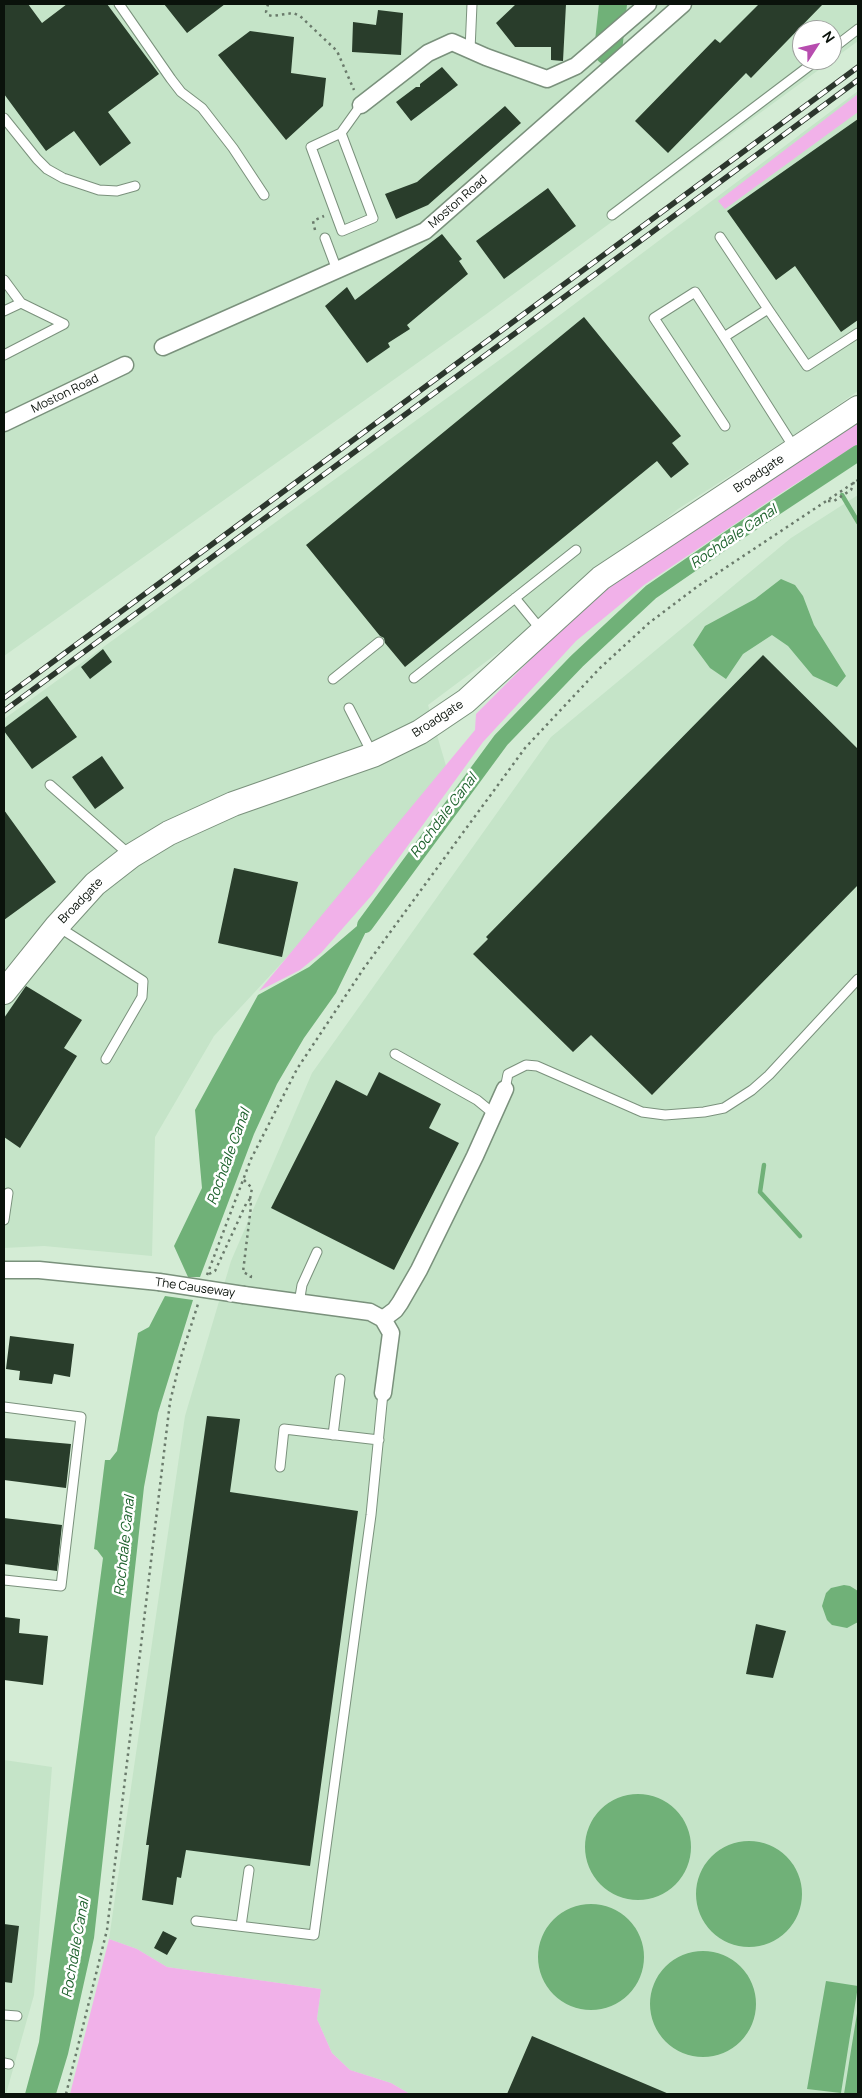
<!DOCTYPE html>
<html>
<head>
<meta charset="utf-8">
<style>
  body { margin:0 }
  #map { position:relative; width:862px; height:2098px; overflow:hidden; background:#d4ecd5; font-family:Manrope,sans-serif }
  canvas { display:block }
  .frame { position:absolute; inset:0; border:5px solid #0a120b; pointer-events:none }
  .north { position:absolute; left:792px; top:20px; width:50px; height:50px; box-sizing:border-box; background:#fff; border:1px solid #9da09d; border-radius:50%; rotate:55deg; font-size:14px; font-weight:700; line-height:20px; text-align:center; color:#0a120b }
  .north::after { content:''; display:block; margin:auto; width:18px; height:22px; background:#b74daf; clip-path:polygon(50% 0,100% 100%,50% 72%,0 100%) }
</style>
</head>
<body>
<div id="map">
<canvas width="862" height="2098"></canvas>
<div class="frame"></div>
<div class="north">N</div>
</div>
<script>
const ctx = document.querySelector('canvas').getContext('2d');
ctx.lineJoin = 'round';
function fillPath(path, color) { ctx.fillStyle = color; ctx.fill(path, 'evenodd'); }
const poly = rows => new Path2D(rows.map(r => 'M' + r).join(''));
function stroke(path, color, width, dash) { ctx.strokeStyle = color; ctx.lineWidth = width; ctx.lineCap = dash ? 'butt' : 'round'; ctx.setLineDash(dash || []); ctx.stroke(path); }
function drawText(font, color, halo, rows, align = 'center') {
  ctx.font = font + ' Manrope,sans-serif'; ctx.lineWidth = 5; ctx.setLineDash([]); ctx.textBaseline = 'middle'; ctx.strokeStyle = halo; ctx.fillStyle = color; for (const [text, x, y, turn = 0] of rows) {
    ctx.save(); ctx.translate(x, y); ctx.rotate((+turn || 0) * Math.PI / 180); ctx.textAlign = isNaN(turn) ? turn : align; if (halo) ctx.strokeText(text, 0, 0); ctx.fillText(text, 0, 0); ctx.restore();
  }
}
fillPath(poly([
  [4,4,858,4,858,41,485,315,4,656],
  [802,30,832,30,832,60,802,60],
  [858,91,858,391,806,427,678,509,507,646,428,705,447,769,355,884,214,1036,155,1137,152,1256,44,1246,4,1248,4,719,516,348],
  [858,495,858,2094,410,2094,391,2083,350,2070,332,2053,317,2019,321,1989,167,1967,137,1949,109,1939,185,1416,231,1261,312,1073,551,737,791,538],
  [4,1760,52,1767,34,1995,6,2094,4,2094]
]), '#c5e4c8');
fillPath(poly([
  [858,94,858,112,725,209,718,201],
  [858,417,858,444,778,495,644,585,576,641,483,742,372,895,321,953,300,970,259,991,475,730,476,714,562,628,629,567],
  [109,1939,137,1949,167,1967,321,1989,317,2019,332,2053,350,2070,391,2083,410,2094,70,2094]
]), '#f1b1e9');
fillPath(poly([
  [781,579,795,585,803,596,814,625,846,676,837,687,813,676,788,646,772,635,743,654,726,679,710,668,693,645,705,626,755,599],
  [377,909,336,993,304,1038,277,1084,254,1134,200,1277,188,1277,174,1246,202,1188,195,1110,258,995,309,967],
  [165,1296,193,1300,158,1413,144,1487,94,1938,68,2054,56,2094,25,2094,39,2042,103,1558,97,1550,94,1549,105,1460,110,1460,117,1451,138,1333,149,1327],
  [844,1585,850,1586,858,1591,858,1622,847,1628,832,1625,827,1620,822,1606,826,1593,831,1588],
  '585 1847a53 53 0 1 1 106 0a53 53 0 1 1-106 0Z',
  '696 1894a53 53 0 1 1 106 0a53 53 0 1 1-106 0Z',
  '538 1957a53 53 0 1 1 106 0a53 53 0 1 1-106 0Z',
  '650 2004a53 53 0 1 1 106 0a53 53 0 1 1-106 0Z',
  [826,1981,858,1986,841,2093,807,2089],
  [858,2007,858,2094,844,2094]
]), '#70b178');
stroke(poly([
  [842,495,858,522],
  [764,1165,760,1192,800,1236]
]), '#70b178', 4.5);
stroke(poly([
  [365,925,501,740,577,661,651,592,734,535,858,453]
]), '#70b178', 16);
stroke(poly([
  [608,51,613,4]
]), '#70b178', 28);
fillPath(poly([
  [4,4,28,4,42,23,67,4,107,4,159,74,108,112,131,143,100,166,74,131,46,151,4,94],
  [164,4,225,4,187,33],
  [516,4,566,4,563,61,551,60,551,47,515,47,496,23],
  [759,4,823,4,751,78,746,73,668,153,635,121,715,39,720,43],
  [378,10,403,13,401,55,352,52,353,22,376,25],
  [250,31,294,37,291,73,326,78,323,106,286,140,218,55],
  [442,67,458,85,411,121,396,102,416,87,420,87,420,84],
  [505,106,521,123,428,205,396,219,385,194,417,182],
  [858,119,858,320,841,332,795,266,776,280,727,211],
  [548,188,576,226,504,279,476,241],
  [442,234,462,259,459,261,468,274,407,325,410,329,388,343,390,347,367,363,325,306,347,287,355,300],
  [584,317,681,436,672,443,689,464,671,478,657,461,405,667,385,643,384,638,380,636,306,545],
  [103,649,112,662,90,679,81,667],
  [763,655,858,749,858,885,652,1095,591,1035,573,1052,473,954,488,939,486,937],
  [47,696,77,737,32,769,4,731,4,728],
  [102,756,124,788,95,809,72,777],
  [4,810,56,882,4,920],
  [234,868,298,882,282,957,218,943],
  [26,986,82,1020,64,1048,77,1056,20,1148,4,1137,4,1018],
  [379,1072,441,1104,429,1128,459,1143,394,1270,271,1208,336,1080,367,1096],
  [10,1336,74,1344,70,1377,54,1374,52,1384,19,1380,20,1371,6,1369],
  [207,1416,240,1419,230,1492,358,1511,310,1866,186,1850,181,1878,177,1877,173,1905,142,1900,149,1845,146,1845],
  [4,1438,71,1444,66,1488,4,1480],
  [4,1518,62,1525,57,1571,4,1564],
  [4,1617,20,1619,19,1633,48,1636,43,1685,4,1680],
  [756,1624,786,1631,773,1678,746,1674],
  [4,1924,19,1926,12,1983,4,1982],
  [163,1931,177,1938,167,1955,154,1948],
  [532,2036,669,2094,507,2094]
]), '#293d2b');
const lane = poly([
  [119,4,171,79,181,92,202,108,233,148,264,195],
  [832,49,858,29],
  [470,50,472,4],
  [4,118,37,159,47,169,63,178,99,190,117,191,135,186],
  [341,133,373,218,342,231,311,147,341,133,361,105],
  [612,215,817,60],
  [720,237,768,309],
  [325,238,337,270],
  [4,280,21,303,4,311],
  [724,337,695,292,654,318,725,426],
  [4,355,64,324,21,303],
  [795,449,724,337,768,309,807,366,858,333],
  [515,598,542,631],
  [414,678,576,550],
  [333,679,379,642],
  [349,708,373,755],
  [50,785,131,856],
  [57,926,143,981,142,997,106,1059],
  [395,1054,477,1100,494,1114],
  [505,1089,508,1074,526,1065,537,1066,642,1112,665,1115,704,1112,724,1108,752,1090,769,1075,858,979],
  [4,1220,8,1193],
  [299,1303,302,1285,317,1252],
  [4,1407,81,1417,61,1586,4,1580],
  [333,1435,340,1379],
  [280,1467,284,1429,379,1440],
  [196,1921,314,1935,371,1515,383,1393],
  [241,1926,249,1870],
  [4,2015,17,2016],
  [4,2063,9,2064]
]);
const street = poly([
  [361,105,428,53,452,42,486,57,547,79,576,66,648,4],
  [163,347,425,231,683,4],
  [4,423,125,365],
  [4,1270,39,1270,159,1282],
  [244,1295,370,1312,383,1319,391,1333,383,1393],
  [383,1319,395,1310,400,1303,419,1270,475,1156,505,1089]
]);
const secondary = poly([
  [4,992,57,926,95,884,131,856,169,833,233,804,373,755,420,732,466,701,601,578,858,408]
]);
stroke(lane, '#7a917c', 11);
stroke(street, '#7a917c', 19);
stroke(secondary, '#7a917c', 26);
stroke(poly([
  [268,4,266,12,268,15,272,16,293,13,300,16,337,51,354,90],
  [315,230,313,221,324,216],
  [828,501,834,501,851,490,854,482],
  [244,1180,252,1188,250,1199],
  [209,1274,215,1271,246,1204,250,1199,251,1206,243,1272,251,1276,250,1281],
  [207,1275,251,1159,297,1069,364,968,525,748,600,668,649,623,698,586,858,480],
  [66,2094,107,1930,170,1402,181,1357,198,1304]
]), '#6a7a6b', 2.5, [2.5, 4]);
stroke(lane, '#fff', 9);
stroke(street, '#fff', 16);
stroke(secondary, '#fff', 24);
const rail = poly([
  [4,698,858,67],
  [4,711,858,80]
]);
stroke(rail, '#2c362d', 5.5);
stroke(rail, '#fff', 4, [11]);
const streetBridge = poly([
  [159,1282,244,1295]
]);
stroke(streetBridge, '#7a917c', 19, []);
stroke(streetBridge, '#fff', 16);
drawText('12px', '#0a120b', '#fff', [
  ["Moston Road",458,202,-41],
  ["Moston Road",65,394,-26],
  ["Broadgate",759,474,-34],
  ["Broadgate",438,719,-33],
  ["Broadgate",81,901,-46],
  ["The Causeway",195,1288,8]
]);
drawText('italic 14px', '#1b602a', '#fff', [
  ["Rochdale Canal",734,537,-34],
  ["Rochdale Canal",444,816,-53],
  ["Rochdale Canal",229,1157,-70],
  ["Rochdale Canal",125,1546,-84],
  ["Rochdale Canal",76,1948,-80]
]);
</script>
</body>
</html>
